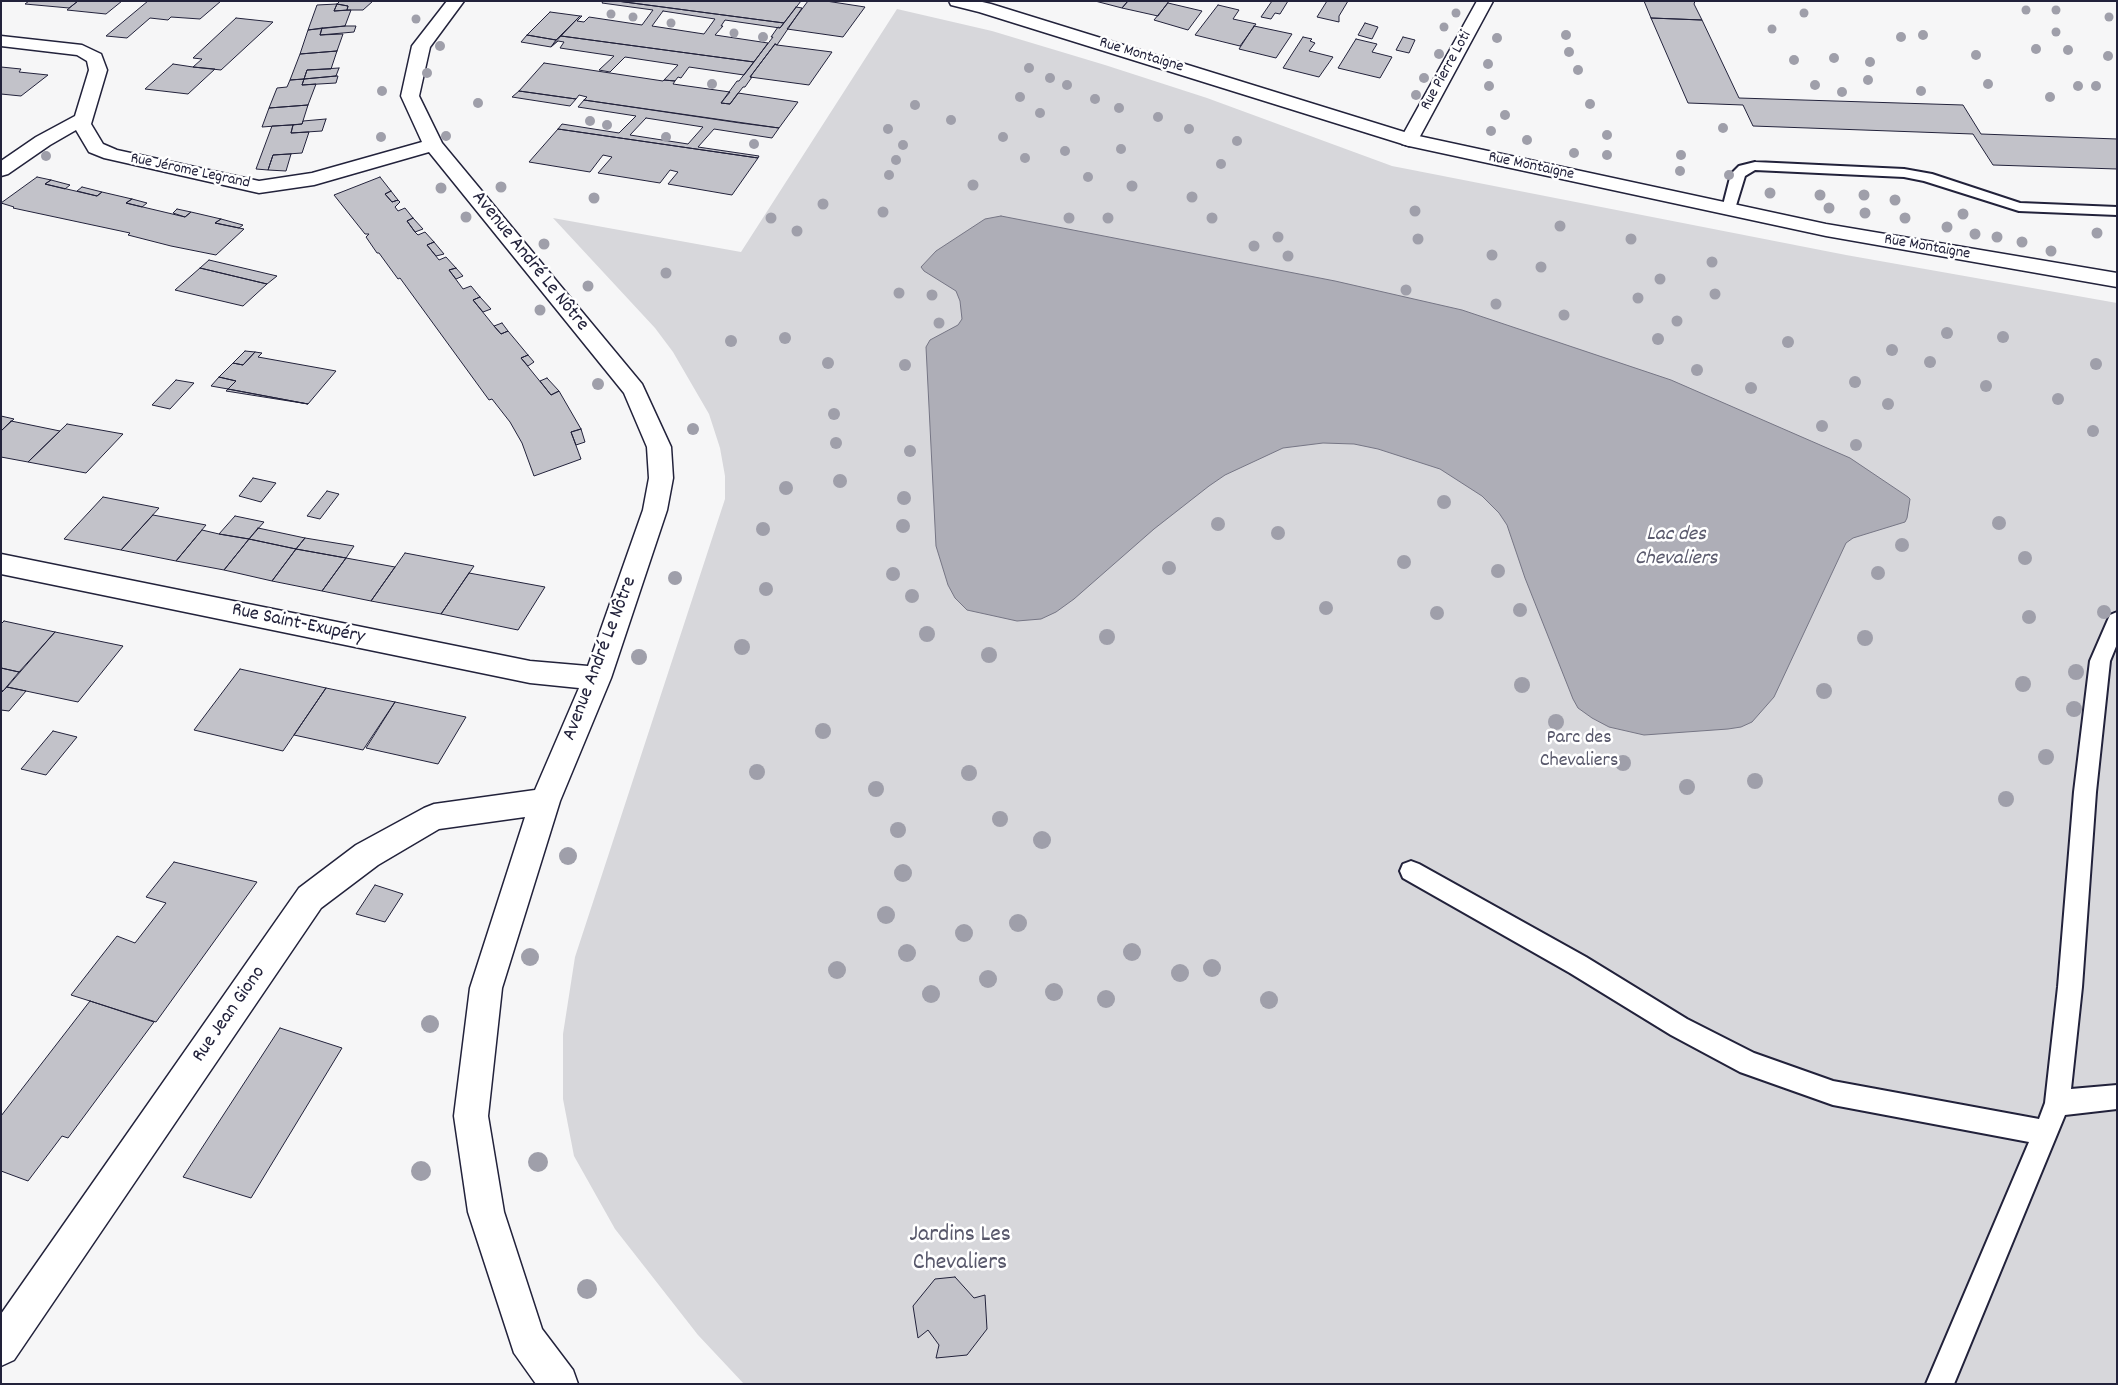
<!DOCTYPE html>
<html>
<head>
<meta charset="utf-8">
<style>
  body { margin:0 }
  #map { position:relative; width:2118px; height:1385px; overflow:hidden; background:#f6f6f7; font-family:Dekko,sans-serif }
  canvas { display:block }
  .frame { position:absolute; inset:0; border:2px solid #22223b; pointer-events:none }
</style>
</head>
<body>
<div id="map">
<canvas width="2118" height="1385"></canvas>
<div class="frame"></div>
</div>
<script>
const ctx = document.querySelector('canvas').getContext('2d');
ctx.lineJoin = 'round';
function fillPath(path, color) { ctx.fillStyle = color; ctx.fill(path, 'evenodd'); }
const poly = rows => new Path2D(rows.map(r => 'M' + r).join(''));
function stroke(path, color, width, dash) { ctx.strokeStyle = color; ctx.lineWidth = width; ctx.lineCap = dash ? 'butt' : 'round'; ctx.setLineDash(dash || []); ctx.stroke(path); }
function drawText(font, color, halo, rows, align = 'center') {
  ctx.font = font + ' Dekko,sans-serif'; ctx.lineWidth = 5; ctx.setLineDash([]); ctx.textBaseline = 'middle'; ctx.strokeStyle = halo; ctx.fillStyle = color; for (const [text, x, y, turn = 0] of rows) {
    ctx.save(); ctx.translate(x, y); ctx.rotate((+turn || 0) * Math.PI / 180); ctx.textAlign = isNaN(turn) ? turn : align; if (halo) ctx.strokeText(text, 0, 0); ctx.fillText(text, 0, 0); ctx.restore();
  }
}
fillPath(poly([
  [897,9,992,31,1105,65,1207,98,1392,166,1846,255,2117,303,2117,1384,744,1384,698,1335,615,1229,574,1156,563,1099,563,1034,575,957,725,499,725,476,720,448,709,414,673,352,655,328,553,218,741,252]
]), '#d7d7db');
const water = poly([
  [1001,216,1335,281,1462,310,1671,380,1850,458,1908,497,1910,499,1907,518,1905,522,1853,538,1846,543,1774,697,1752,722,1741,727,1728,729,1644,735,1609,727,1592,718,1578,708,1573,699,1525,578,1507,525,1499,513,1482,496,1440,469,1378,449,1354,444,1323,443,1283,448,1225,475,1209,486,1154,529,1074,599,1056,612,1041,619,1017,621,967,610,955,598,948,585,936,546,926,347,930,340,958,325,962,319,960,301,956,291,924,271,921,267,936,251,985,219,1001,216]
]);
fillPath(water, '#aeaeb7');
stroke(water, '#767685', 1);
const building = poly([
  [29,1,78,1,69,8,25,4,29,1],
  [78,1,122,1,106,14,67,10,78,1],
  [148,1,221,1,200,19,171,17,168,20,150,18,127,38,106,36,148,1],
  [340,1,373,1,363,10,347,10,348,6,337,4,340,1],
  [603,1,617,1,784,23,780,28,725,20,721,26,723,26,715,35,768,43,754,62,561,36,580,16,582,16,577,21,584,22,589,17,642,25,653,10,602,3,603,1],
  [663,11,715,19,704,34,652,26,663,11],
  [617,1,801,1,784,23,617,1],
  [808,1,826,1,865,7,843,37,787,29,808,1],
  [1095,1,1128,1,1122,8,1095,1],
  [1128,1,1169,1,1158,16,1122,8,1128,1],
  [1272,1,1288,1,1280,14,1275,13,1271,19,1261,17,1272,1],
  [1327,1,1348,1,1339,16,1339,22,1317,17,1327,1],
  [1644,1,1695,1,1694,4,1702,20,1651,18,1644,1],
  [1168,3,1202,11,1188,30,1154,20,1168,3],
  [337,4,348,6,347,10,334,11,337,4],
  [337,4,334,11,351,10,345,26,308,30,317,5,337,4],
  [1218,5,1239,10,1233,19,1256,24,1240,46,1195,35,1218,5],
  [796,7,802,8,777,45,775,44,750,77,752,77,745,87,743,87,730,104,721,103,737,81,739,81,773,37,771,37,778,27,780,28,796,7],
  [550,12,580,16,556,40,527,35,550,12],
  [236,18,273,22,221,70,193,67,202,59,193,58,236,18],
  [1651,18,1702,20,1739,98,1963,105,1981,134,2117,139,2117,169,1993,165,1973,134,1753,126,1743,105,1688,103,1651,18],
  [1365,23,1378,27,1372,39,1358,35,1365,23],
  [345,26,356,26,354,32,320,35,322,28,345,26],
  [1254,26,1292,34,1276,58,1239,49,1254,26],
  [322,28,320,35,343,34,337,51,300,54,308,30,322,28],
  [527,35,556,40,551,47,521,42,527,35],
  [561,36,754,62,744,75,689,67,681,78,678,77,675,81,664,80,678,65,625,57,610,72,599,70,614,56,560,48,564,42,558,41,551,47,561,36],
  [1303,37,1312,39,1310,41,1315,43,1309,51,1333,57,1319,77,1283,68,1303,37],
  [1403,37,1415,40,1409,53,1396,50,1403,37],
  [1356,39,1377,44,1372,52,1392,57,1380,78,1338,68,1356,39],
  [775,44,777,45,832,52,809,85,750,77,775,44],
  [337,51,331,69,307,70,304,79,290,80,300,54,337,51],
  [544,63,663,81,664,80,675,81,673,84,730,92,721,103,730,104,738,93,798,102,779,128,584,100,587,97,579,95,576,99,519,91,544,63],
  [173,64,193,67,215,69,188,94,145,89,173,64],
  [1,67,21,69,19,72,48,75,21,96,1,94,1,67],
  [339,68,336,76,304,79,307,70,339,68],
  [336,76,338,76,336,83,302,85,304,79,336,76],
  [304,79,302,85,316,84,308,105,269,108,277,88,287,87,290,80,304,79],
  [519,91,576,99,570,106,512,97,519,91],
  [584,100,740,123,779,128,772,138,714,129,698,147,759,156,758,158,558,129,562,124,619,133,636,116,578,107,584,100],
  [646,118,703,127,688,144,630,135,646,118],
  [308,105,302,124,262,127,269,108,308,105],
  [326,119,322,131,291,133,293,125,302,124,303,121,326,119],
  [293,125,291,133,309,132,302,153,273,155,268,170,256,169,272,126,293,125],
  [558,129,758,158,732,195,668,184,678,172,670,170,660,183,598,173,612,157,603,155,590,172,529,162,558,129],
  [291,154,286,171,268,170,273,155,291,154],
  [37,177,51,180,45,184,97,196,102,192,132,199,126,203,185,217,191,212,221,219,215,223,244,229,216,255,171,246,128,235,130,233,13,208,14,207,1,203,37,177],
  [380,177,391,191,385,194,392,202,398,200,400,202,395,207,398,211,405,208,413,218,407,221,415,232,418,235,425,232,434,242,427,245,439,260,446,257,456,268,449,270,463,289,471,286,480,297,473,300,494,326,501,334,508,331,528,355,521,358,551,395,559,391,581,429,571,432,581,459,534,476,522,443,510,422,492,399,489,400,400,278,398,279,379,253,377,253,366,237,369,234,365,234,334,195,380,177],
  [51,180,70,185,65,189,45,184,51,180],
  [82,187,102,192,97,196,77,191,82,187],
  [391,191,398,200,392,202,385,194,391,191],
  [132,199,147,203,142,207,126,203,132,199],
  [177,209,191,212,185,217,173,213,177,209],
  [413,218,423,229,415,232,407,221,413,218],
  [221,219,243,225,239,228,215,223,221,219],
  [434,242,444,254,436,256,427,245,434,242],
  [209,260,277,276,267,284,200,268,209,260],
  [200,268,267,284,243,306,175,290,200,268],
  [456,268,463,276,456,279,449,270,456,268],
  [480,297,491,309,483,312,473,300,480,297],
  [502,323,508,331,501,334,494,326,502,323],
  [245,351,255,352,243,365,233,363,245,351],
  [255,352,262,353,258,357,336,371,308,404,228,389,236,381,219,377,233,363,243,365,255,352],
  [528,355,534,362,528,366,521,358,528,355],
  [219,377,236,381,228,389,211,386,219,377],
  [547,378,559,391,551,395,540,381,547,378],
  [176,380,194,383,170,409,152,405,176,380],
  [228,389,308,404,226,391,228,389],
  [1,416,14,419,1,431,1,416],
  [11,421,60,431,28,462,1,457,1,431,11,421],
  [67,424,123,434,86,473,28,462,67,424],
  [581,429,585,442,576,445,571,432,581,429],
  [253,478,276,483,261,502,239,496,253,478],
  [327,491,339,494,320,519,307,516,327,491],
  [103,497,159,508,121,550,64,539,103,497],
  [153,515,206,525,176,561,121,550,153,515],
  [235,516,264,522,249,539,219,534,235,516],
  [258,528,305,538,296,549,249,539,258,528],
  [202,530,219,534,249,539,224,570,176,561,202,530],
  [305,538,354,546,346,558,296,549,305,538],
  [249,539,296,549,272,581,224,570,249,539],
  [296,549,346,558,322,591,272,581,296,549],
  [405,553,474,566,441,614,371,601,405,553],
  [346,558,395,567,371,601,322,591,346,558],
  [469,573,545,587,518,630,441,614,469,573],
  [4,621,55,632,19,672,1,668,1,624,4,621],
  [55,632,123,646,78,702,7,687,55,632],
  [1,668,19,672,3,691,1,690,1,668],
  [240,669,326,688,283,751,194,730,240,669],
  [7,687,26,691,9,711,1,710,1,693,7,687],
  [326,688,395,702,363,750,294,735,326,688],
  [395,702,466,717,438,764,366,748,395,702],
  [53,731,77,737,46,775,21,769,53,731],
  [174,862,257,882,156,1022,71,995,117,936,135,943,166,903,146,897,174,862],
  [375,885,403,894,385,922,356,914,375,885],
  [90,1001,154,1022,68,1138,62,1136,28,1181,1,1171,1,1116,90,1001],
  [280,1028,342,1048,251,1198,183,1177,280,1028],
  [955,1277,974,1298,985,1295,987,1329,967,1355,936,1358,939,1345,928,1330,918,1338,913,1306,935,1279,955,1277]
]);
fillPath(building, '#c2c2c9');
stroke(building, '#22223b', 1);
const service = poly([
  [1755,162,1904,169,1932,174,2020,203,2117,207,2117,215,2019,211,1924,181,1904,177,1755,170,1745,176,1734,212,1724,212,1722,209,1731,174,1739,166,1755,162],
  [2117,612,2117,644,2110,661,2096,792,2082,987,2071,1089,2117,1085,2117,1109,2065,1115,1954,1384,1926,1384,2029,1142,1833,1105,1740,1072,1671,1035,1570,973,1403,878,1400,871,1403,864,1411,861,1419,864,1586,957,1687,1019,1754,1053,1833,1081,2039,1119,2045,1103,2058,987,2074,792,2090,661,2110,615,2117,612]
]);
const minor = poly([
  [447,1,464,1,430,47,419,96,442,143,642,384,671,447,673,478,667,510,611,678,560,801,502,988,488,1116,504,1212,542,1329,573,1370,578,1384,536,1384,514,1353,468,1212,454,1116,470,988,525,817,439,829,378,865,321,908,14,1360,1,1366,1,1314,299,888,356,845,424,808,434,804,535,790,579,688,530,683,1,574,1,554,530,661,588,666,643,510,649,478,647,447,624,393,429,152,314,185,259,193,104,158,89,152,76,130,50,145,8,174,1,176,1,161,36,137,75,116,89,70,87,61,77,55,1,46,1,36,82,45,101,54,107,70,91,124,103,144,117,150,259,181,312,173,422,142,401,96,412,46,447,1],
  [1477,1,1493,1,1418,140,1416,144,1409,146,1402,144,1400,140,1477,1]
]);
const tertiary = poly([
  [949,1,978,1,991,4,1414,135,1826,224,2117,273,2117,287,1826,236,1409,146,979,12,951,5,949,1]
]);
stroke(service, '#22223b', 4);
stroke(minor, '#22223b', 3);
stroke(tertiary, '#22223b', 3);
fillPath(service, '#fff');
fillPath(minor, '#fff');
fillPath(tertiary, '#fff');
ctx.fillStyle = '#9f9faa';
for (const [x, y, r] of [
  [2026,10,4.5],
  [2056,10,4.5],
  [1456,13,4.5],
  [1804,13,4.5],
  [611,14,4.5],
  [633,17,4.5],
  [2109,17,4.5],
  [416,19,4.5],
  [671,23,4.5],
  [1444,27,4.5],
  [1772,29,4.5],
  [2056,32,4.5],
  [734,33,4.5],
  [1566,35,5],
  [1923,35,5],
  [763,37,5],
  [1901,37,5],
  [1497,38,5],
  [440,46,5],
  [2036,49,5],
  [2068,50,5],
  [1569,52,5],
  [1439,54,5],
  [1976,55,5],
  [2108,56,5],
  [1834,58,5],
  [1794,60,5],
  [1870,62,5],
  [1488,64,5],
  [1029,68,5],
  [1578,70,5],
  [427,73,5],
  [1050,78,5],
  [1424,78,5],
  [1868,80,5],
  [712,84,5],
  [1988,84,5],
  [1067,85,5],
  [1815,85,5],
  [1489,86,5],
  [2078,86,5],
  [2096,86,5],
  [382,91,5],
  [1921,91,5],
  [1842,92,5],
  [1416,95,5],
  [1020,97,5],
  [2050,97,5],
  [1095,99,5],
  [478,103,5],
  [1590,104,5],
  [915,105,5],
  [1119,108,5],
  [1040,113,5],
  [1505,115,5],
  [1158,117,5],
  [951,120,5],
  [590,121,5],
  [607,125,5],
  [1723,128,5],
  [888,129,5],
  [1189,129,5],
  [1491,131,5],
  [1607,135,5],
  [446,136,5],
  [381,137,5],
  [666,137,5],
  [1003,137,5],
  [1527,140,5],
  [1237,141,5],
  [754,144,5],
  [903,145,5],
  [1121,149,5],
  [1065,151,5],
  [1574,153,5],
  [1607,155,5],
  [1681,155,5],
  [46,156,5],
  [1025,158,5],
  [896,160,5],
  [1221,164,5],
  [1680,171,5],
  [889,175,5],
  [1729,175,5],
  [1088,177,5],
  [973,185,5.5],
  [1132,186,5.5],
  [501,187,5.5],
  [441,188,5.5],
  [1770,193,5.5],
  [1820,195,5.5],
  [1864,195,5.5],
  [1192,197,5.5],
  [594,198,5.5],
  [1895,200,5.5],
  [823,204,5.5],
  [1829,208,5.5],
  [1415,211,5.5],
  [883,212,5.5],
  [1865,213,5.5],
  [1963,214,5.5],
  [466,217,5.5],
  [771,218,5.5],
  [1069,218,5.5],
  [1108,218,5.5],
  [1212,218,5.5],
  [1905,218,5.5],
  [1560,226,5.5],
  [1947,227,5.5],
  [797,231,5.5],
  [2097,233,5.5],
  [1975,234,5.5],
  [1278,237,5.5],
  [1997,237,5.5],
  [1418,239,5.5],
  [1631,239,5.5],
  [2022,242,5.5],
  [544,244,5.5],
  [1254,246,5.5],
  [2051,251,5.5],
  [1492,255,5.5],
  [1288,256,5.5],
  [1712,262,5.5],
  [1541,267,5.5],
  [666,273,5.5],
  [1660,279,5.5],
  [588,286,5.5],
  [1406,290,5.5],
  [899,293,5.5],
  [1715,294,5.5],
  [932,295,5.5],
  [1638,298,5.5],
  [1496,304,5.5],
  [540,310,5.5],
  [1564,315,5.5],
  [1677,321,5.5],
  [939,323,5.5],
  [1947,333,6],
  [2003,337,6],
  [785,338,6],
  [1658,339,6],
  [731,341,6],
  [1788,342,6],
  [1892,350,6],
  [1930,362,6],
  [828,363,6],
  [2096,364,6],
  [905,365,6],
  [1697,370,6],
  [1855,382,6],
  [598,384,6],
  [1986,386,6],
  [1751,388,6],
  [2058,399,6],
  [1888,404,6],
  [834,414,6],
  [1822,426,6],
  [693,429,6],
  [2093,431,6],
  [836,443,6],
  [1856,445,6],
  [910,451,6],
  [840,481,7],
  [786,488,7],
  [904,498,7],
  [1444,502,7],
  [1999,523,7],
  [1218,524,7],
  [903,526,7],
  [763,529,7],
  [1278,533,7],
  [1902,545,7],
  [2025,558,7],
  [1404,562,7],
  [1169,568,7],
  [1498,571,7],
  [1878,573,7],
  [893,574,7],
  [675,578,7],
  [766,589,7],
  [912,596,7],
  [1326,608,7],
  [1520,610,7],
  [2104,612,7],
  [1437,613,7],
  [2029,617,7],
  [927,634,8],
  [1107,637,8],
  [1865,638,8],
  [742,647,8],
  [989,655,8],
  [639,657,8],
  [2076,672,8],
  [2023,684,8],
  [1522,685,8],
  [1824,691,8],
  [2074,709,8],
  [1556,722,8],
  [823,731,8],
  [2046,757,8],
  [1623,763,8],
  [757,772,8],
  [969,773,8],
  [1755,781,8],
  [1687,787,8],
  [876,789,8],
  [2006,799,8],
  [1000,819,8],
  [898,830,8],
  [1042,840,9],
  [568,856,9],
  [903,873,9],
  [886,915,9],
  [1018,923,9],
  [964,933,9],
  [1132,952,9],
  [907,953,9],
  [530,957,9],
  [1212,968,9],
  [837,970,9],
  [1180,973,9],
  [988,979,9],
  [1054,992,9],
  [931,994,9],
  [1106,999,9],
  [1269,1000,9],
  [430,1024,9],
  [538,1162,10],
  [421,1171,10],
  [587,1289,10]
]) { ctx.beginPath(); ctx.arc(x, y, r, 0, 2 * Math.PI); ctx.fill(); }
drawText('16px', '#22223b', '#fff', [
  ["Rue Montaigne",1141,56,17],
  ["Rue Pierre Loti",1447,71,-61],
  ["Rue Montaigne",1531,167,12],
  ["Rue Jérome Legrand",190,172,12],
  ["Rue Montaigne",1927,248,10]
]);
drawText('20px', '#22223b', '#fff', [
  ["Avenue André Le Nôtre",529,262,51],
  ["Rue Saint-Exupéry",298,625,12],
  ["Avenue André Le Nôtre",601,659,-69],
  ["Rue Jean Giono",230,1015,-55]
]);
drawText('20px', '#58586b', '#fff', [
  ["Parc des",1579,739],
  ["Chevaliers",1579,762]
]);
drawText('italic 21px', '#5a5a6d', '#fff', [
  ["Lac des",1676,536],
  ["Chevaliers",1676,560]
]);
drawText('24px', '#58586b', '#fff', [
  ["Jardins Les",960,1237],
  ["Chevaliers",960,1265]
]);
</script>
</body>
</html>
